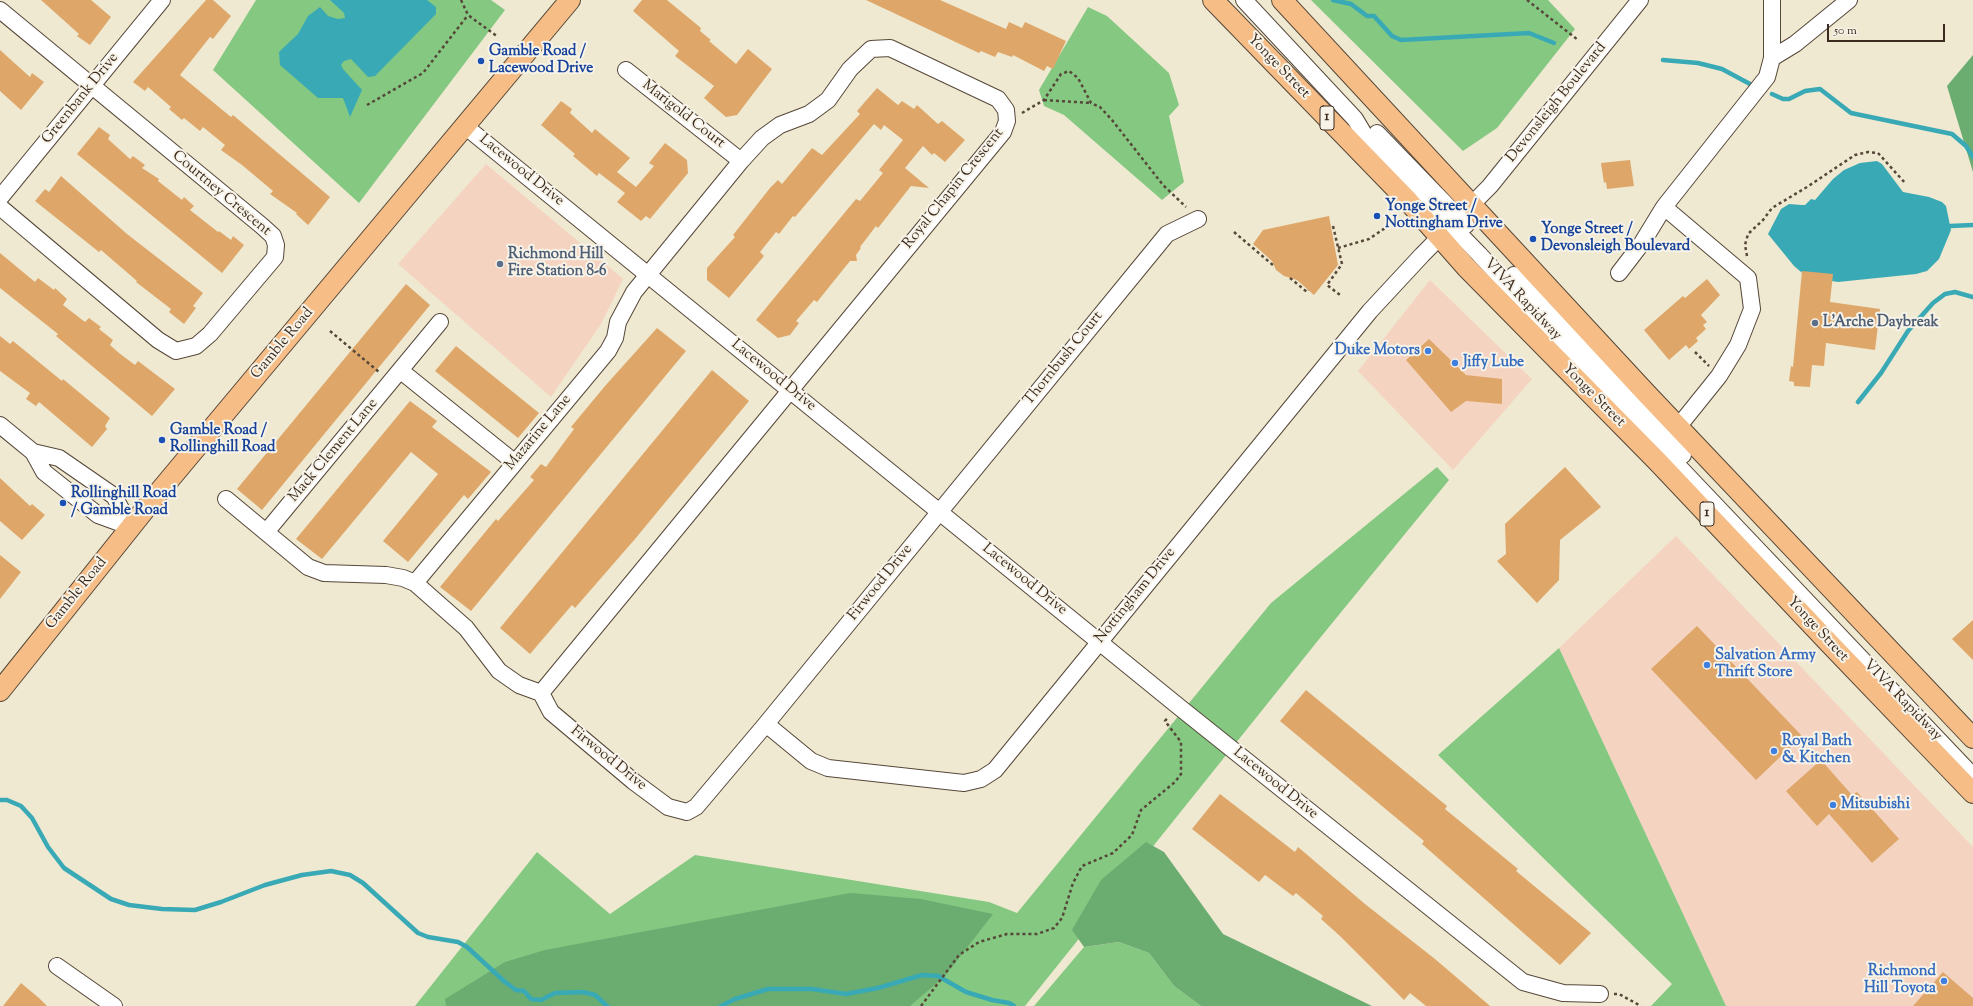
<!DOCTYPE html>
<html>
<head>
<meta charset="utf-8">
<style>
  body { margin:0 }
  #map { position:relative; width:1973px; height:1006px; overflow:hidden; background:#efe9d1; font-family:"Sorts Mill Goudy",serif }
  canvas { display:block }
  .scale { position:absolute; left:1827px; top:24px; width:118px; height:18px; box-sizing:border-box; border:2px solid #3b2a1e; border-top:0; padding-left:5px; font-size:12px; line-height:14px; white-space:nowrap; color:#3b2a1e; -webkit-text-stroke:3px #f7f3e8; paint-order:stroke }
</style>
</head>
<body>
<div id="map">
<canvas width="1973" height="1006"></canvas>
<div class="scale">50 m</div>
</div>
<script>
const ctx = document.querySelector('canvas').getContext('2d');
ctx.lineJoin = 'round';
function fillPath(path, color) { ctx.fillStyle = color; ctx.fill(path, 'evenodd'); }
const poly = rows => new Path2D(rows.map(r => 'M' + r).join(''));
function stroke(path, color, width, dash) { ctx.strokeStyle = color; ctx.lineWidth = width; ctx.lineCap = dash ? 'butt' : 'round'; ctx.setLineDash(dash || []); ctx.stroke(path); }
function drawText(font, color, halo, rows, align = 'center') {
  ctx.font = font + ' "Sorts Mill Goudy",serif'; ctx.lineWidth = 4; ctx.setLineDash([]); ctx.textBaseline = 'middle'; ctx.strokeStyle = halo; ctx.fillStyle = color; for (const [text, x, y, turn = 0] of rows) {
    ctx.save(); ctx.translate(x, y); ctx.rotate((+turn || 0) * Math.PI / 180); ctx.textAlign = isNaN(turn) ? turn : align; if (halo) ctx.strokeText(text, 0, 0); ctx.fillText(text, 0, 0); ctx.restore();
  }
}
fillPath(poly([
  [486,164,623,279,601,324,551,397,398,264],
  [1430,280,1532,379,1453,470,1358,371],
  [1676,536,1973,847,1973,1006,1726,1006,1559,648]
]), '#f5d3c1');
fillPath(poly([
  [256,0,491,0,505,10,359,203,213,70],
  [1311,0,1548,0,1575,29,1497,128,1463,151],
  [1088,7,1107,16,1169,73,1179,105,1169,116,1184,182,1162,200,1064,115,1044,106,1039,90],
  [1437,467,1449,480,1320,638,1025,1006,415,1006,537,852,610,914,695,855,989,902,1017,913,1271,603],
  [1559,648,1726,1006,1651,1006,1672,984,1438,755],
  [1119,942,1149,953,1174,986,1201,1006,1034,1006,1084,947]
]), '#84c882');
fillPath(poly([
  [1973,55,1973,172,1947,86],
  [1146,842,1164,852,1223,934,1372,1006,1201,1006,1174,986,1149,953,1119,942,1084,947,1072,930,1101,880],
  [850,893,921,899,993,914,945,976,910,1006,446,1006,445,999,505,962,545,950]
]), '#6bac70');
fillPath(poly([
  [330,0,427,0,436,7,436,14,375,76,368,77,351,59,344,61,341,65,343,69,362,90,350,117,343,98,318,98,280,65,279,52,298,34,308,16,320,7,328,16,338,19,345,18,344,13],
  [1877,161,1882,164,1903,192,1929,197,1942,202,1946,206,1951,230,1939,259,1927,271,1916,274,1838,282,1807,277,1794,266,1768,234,1781,209,1789,204,1802,205,1805,205,1811,199,1815,200,1833,179,1844,170,1860,163]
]), '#39aab5');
stroke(poly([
  [1333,0,1351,4,1367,16,1374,16,1392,36,1401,40,1529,33,1554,43],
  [1663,60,1698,63,1722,69,1750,84],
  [1772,94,1783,99,1789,99,1805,91,1820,89,1851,113,1952,134,1966,146,1973,157],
  [1950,226,1973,225],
  [1858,402,1881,373,1908,331,1933,303,1945,294,1955,292,1973,297],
  [0,800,7,800,21,806,32,818,48,847,64,868,111,899,129,905,162,909,195,910,221,902,265,885,302,875,331,871,350,875,363,883,418,933,428,937,458,942,467,947,505,982,516,990,524,991,531,999,541,1000,555,993,583,992,595,995,607,1006],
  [721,1006,735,999,768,989,812,989,846,994,878,988,922,975,938,976,966,992,992,1000,1009,1003,1014,1006]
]), '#39aab5', 4.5);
fillPath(poly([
  [41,0,91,0,111,17,90,45,77,36,79,34],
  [206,0,213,0,231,16,213,39,210,37,180,75,231,117,233,115,330,197,308,225,296,214,297,213,270,194,273,191,242,165,221,150,225,145,203,127,200,131,184,118,182,120,169,109,171,107,148,87,145,91,133,82],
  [642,0,667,0,701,28,700,31,711,40,709,41,736,64,748,49,772,69,737,115,726,117,704,98,714,86,675,56,679,51,633,11],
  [866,0,940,0,1006,29,1009,22,1022,28,1025,22,1066,41,1053,69,1047,66,1044,71,1013,55,1012,57,998,52,995,57,981,51,979,53],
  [0,50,30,77,32,73,44,82,21,110,0,91],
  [877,88,898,105,902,101,914,109,917,105,938,124,942,121,965,140,945,162,934,153,932,155,923,146,905,168,929,188,911,186,878,228,876,226,860,247,861,248,856,255,857,261,850,261,817,302,814,300,796,321,799,323,790,335,778,338,756,320,856,199,860,201,883,173,879,170,903,140,884,125,881,130,874,124,795,217,793,216,779,234,776,232,760,252,764,256,729,298,707,280,707,268,735,237,733,235,770,188,778,180,782,184,812,148,822,155,860,114,857,111],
  [561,101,572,109,570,113,592,133,595,129,630,158,617,172,636,187,654,166,649,163,665,143,687,160,688,173,650,219,646,216,641,221,617,202,625,193,599,173,597,176,573,156,575,154,541,125],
  [99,127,110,135,108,139,130,159,133,156,145,165,142,168,159,179,158,181,182,200,184,197,194,206,190,210,218,232,219,231,231,240,233,236,244,245,222,273,77,154],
  [1630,160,1634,186,1607,189,1606,182,1604,183,1601,163],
  [61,176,127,234,203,293,193,306,196,308,184,324,169,312,171,309,136,282,137,281,101,250,99,252,35,201,45,189,49,192],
  [1329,216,1338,265,1314,295,1297,280,1284,276,1276,270,1272,261,1253,244,1263,230],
  [0,253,35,282,38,278,54,290,55,288,67,299,63,305,85,322,89,318,101,327,99,329,113,340,110,345,119,353,135,365,138,361,175,389,152,416,56,336,58,334,0,288],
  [1802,271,1833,274,1830,302,1880,309,1875,350,1826,343,1824,366,1812,365,1810,387,1794,386,1794,382,1789,381,1791,366,1793,367],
  [1707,279,1720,295,1701,315,1707,322,1703,325,1706,329,1696,338,1698,341,1689,349,1686,345,1669,360,1644,330,1683,296,1685,298],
  [406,284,430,305,262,510,237,489],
  [657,328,686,351,471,611,440,587,496,519,498,521,534,480,530,477,541,464,546,467,574,429,571,427,605,386],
  [0,336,10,344,13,341,62,381,63,379,110,418,105,426,107,429,92,447,39,402,36,406,26,399,30,393,0,371],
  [1429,339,1466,375,1502,379,1502,404,1466,401,1451,412,1406,360],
  [456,346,539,413,518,438,435,371],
  [712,370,749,401,635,539,575,608,572,605,530,654,500,628],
  [410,401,437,421,432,427,491,472,468,499,464,495,408,562,383,541,438,474,411,452,322,559,296,539],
  [1565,467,1601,507,1560,540,1559,580,1537,603,1497,561,1506,554,1505,524],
  [0,478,30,506,32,504,45,515,22,540,0,521],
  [0,555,21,572,0,599],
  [1973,620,1973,660,1952,639],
  [1697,626,1802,736,1756,780,1651,669],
  [1306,690,1447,806,1445,809,1518,869,1516,871,1591,933,1560,965,1422,844,1424,841,1280,721],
  [1821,760,1852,795,1857,792,1899,839,1872,863,1829,814,1817,826,1786,791],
  [1220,794,1295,852,1298,847,1365,904,1435,959,1490,1006,1426,1006,1410,993,1404,1000,1340,936,1321,919,1323,916,1296,893,1293,896,1265,875,1259,882,1192,829],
  [1943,972,1973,998,1973,1006,1913,1006],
  [21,983,39,998,47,1006,3,1006]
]), '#dea769');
const minor = poly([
  [1244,0,1355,119,1367,139,1479,254,1568,350,1973,776],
  [0,10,262,226,273,236,276,245,275,257,210,334,196,346,176,351,158,340,0,207],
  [1772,58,1795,44,1849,0],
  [626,70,741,161],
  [466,127,1178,706,1523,982,1563,993,1600,994],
  [1377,133,1466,225],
  [0,198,162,0],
  [1664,207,1748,278,1752,309,1738,345,1719,376,1678,427],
  [1619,273,1642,243,1664,207,1767,77,1772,58,1772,0],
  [1514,275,1683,455],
  [401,371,514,462],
  [0,425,33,452,44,472,93,511,98,515,131,527],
  [33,452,59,458,114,496,131,527],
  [226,499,308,567,324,573,386,575,403,578,415,583,466,628,499,671,519,685,541,693],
  [267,531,440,322],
  [415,583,608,351,615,338,618,322,634,292,741,161,762,138,780,125,809,114,828,100,850,69,871,49,890,48,998,99,1006,110,1007,121,1003,132,541,693,551,712,633,781,668,807,687,812,696,807,766,724,1167,234,1198,219],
  [766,724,811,761,828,768,964,783,981,779,995,770,1370,311,1422,255,1490,186,1640,0],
  [57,966,114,1006]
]);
const major = poly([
  [1213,0,1408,201,1466,267,1658,462,1829,643,1973,793],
  [1282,0,1645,392,1973,738],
  [0,691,154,498,570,0]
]);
stroke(minor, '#564739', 18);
stroke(major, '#564739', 22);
stroke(poly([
  [461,0,468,15,498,37],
  [1527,0,1578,40],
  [1044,100,1091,103],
  [367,105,423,73,468,15],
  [1022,113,1044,100,1061,74,1069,71,1078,78,1091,103,1100,107,1112,120,1163,185,1186,207],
  [1333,226,1342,264,1327,285,1340,295],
  [1234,232,1274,266],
  [1338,248,1369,239,1391,224],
  [1747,256,1745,245,1748,234,1763,220,1772,208,1807,187,1855,155,1868,152,1878,153,1906,184],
  [1290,278,1307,292,1308,290],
  [330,331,379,372],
  [1695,352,1709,366],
  [1614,994,1619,994,1641,1006],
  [921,1006,959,955,979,942,1007,934,1037,934,1054,928,1062,918,1073,883,1082,866,1113,853,1132,835,1141,810,1175,782,1181,774,1181,742,1165,721,1168,717]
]), '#564739', 2.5, [3, 3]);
stroke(minor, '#fff', 16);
stroke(major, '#f6be86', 20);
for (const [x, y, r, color] of [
  [481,61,4,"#1a4fb4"],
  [1377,216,4,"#1a4fb4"],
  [1533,239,4,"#1a4fb4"],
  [500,264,4,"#5c6f8a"],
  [1815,323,4,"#5c6f8a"],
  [1428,351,4,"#3f7fe0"],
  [1455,363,4,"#3f7fe0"],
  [162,440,4,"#1a4fb4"],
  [63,503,4,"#1a4fb4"],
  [1707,665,4,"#3f7fe0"],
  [1774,751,4,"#3f7fe0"],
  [1833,805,4,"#3f7fe0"],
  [1944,981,4,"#3f7fe0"]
]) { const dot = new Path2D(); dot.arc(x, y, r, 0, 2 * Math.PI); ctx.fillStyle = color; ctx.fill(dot); stroke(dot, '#f7f3e8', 1.5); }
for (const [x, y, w] of [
  [1327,118,14],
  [1707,514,14]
]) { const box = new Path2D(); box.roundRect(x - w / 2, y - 12, w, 24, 3); ctx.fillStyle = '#f7f3e8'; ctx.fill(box); stroke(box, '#3b2a1e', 1); }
drawText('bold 14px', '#3b2a1e', null, [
  ["1",1327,118],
  ["1",1707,514]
]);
drawText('bold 15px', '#164399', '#f7f3e8', [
  ["Gamble Road /",489,52],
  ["Lacewood Drive",489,69],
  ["Yonge Street /",1385,207],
  ["Nottingham Drive",1385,224],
  ["Yonge Street /",1541,230],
  ["Devonsleigh Boulevard",1541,247],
  ["Gamble Road /",170,431],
  ["Rollinghill Road",170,448],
  ["Rollinghill Road",71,494],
  ["/ Gamble Road",71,511]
], 'left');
drawText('15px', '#3b2a1e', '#f7f3e8', [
  ["Yonge Street",1278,67,46],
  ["Greenbank Drive",81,99,-51],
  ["Devonsleigh Boulevard",1557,103,-51],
  ["Marigold Court",683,115,38],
  ["Lacewood Drive",521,171,39],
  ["Royal Chapin Crescent",954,189,-51],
  ["Courtney Crescent",221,194,40],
  ["VIVA Rapidway",1522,300,47],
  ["Gamble Road",283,344,-50],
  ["Thornbush Court",1064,359,-51],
  ["Lacewood Drive",773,376,39],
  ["Yonge Street",1593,396,45],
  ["Mazarine Lane",539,433,-50],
  ["Mack Clement Lane",334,451,-50],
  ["Lacewood Drive",1024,580,39],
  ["Firwood Drive",881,583,-51],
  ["Gamble Road",77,594,-51],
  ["Nottingham Drive",1136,596,-51],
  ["Yonge Street",1817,630,47],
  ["VIVA Rapidway",1902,701,46],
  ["Firwood Drive",608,759,39],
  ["Lacewood Drive",1275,784,39]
]);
drawText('bold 15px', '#4e5e75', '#f7f3e8', [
  ["Richmond Hill",508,255],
  ["Fire Station 8-6",508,272],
  ["L'Arche Daybreak",1823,323]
], 'left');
drawText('bold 15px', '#366cbe', '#f7f3e8', [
  ["Duke Motors",1420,351,"right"],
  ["Jiffy Lube",1463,363],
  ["Salvation Army",1715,656],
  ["Thrift Store",1715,673],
  ["Royal Bath",1782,742],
  ["& Kitchen",1782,759],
  ["Mitsubishi",1841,805],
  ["Richmond",1936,972,"right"],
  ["Hill Toyota",1936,989,"right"]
], 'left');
</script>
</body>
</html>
